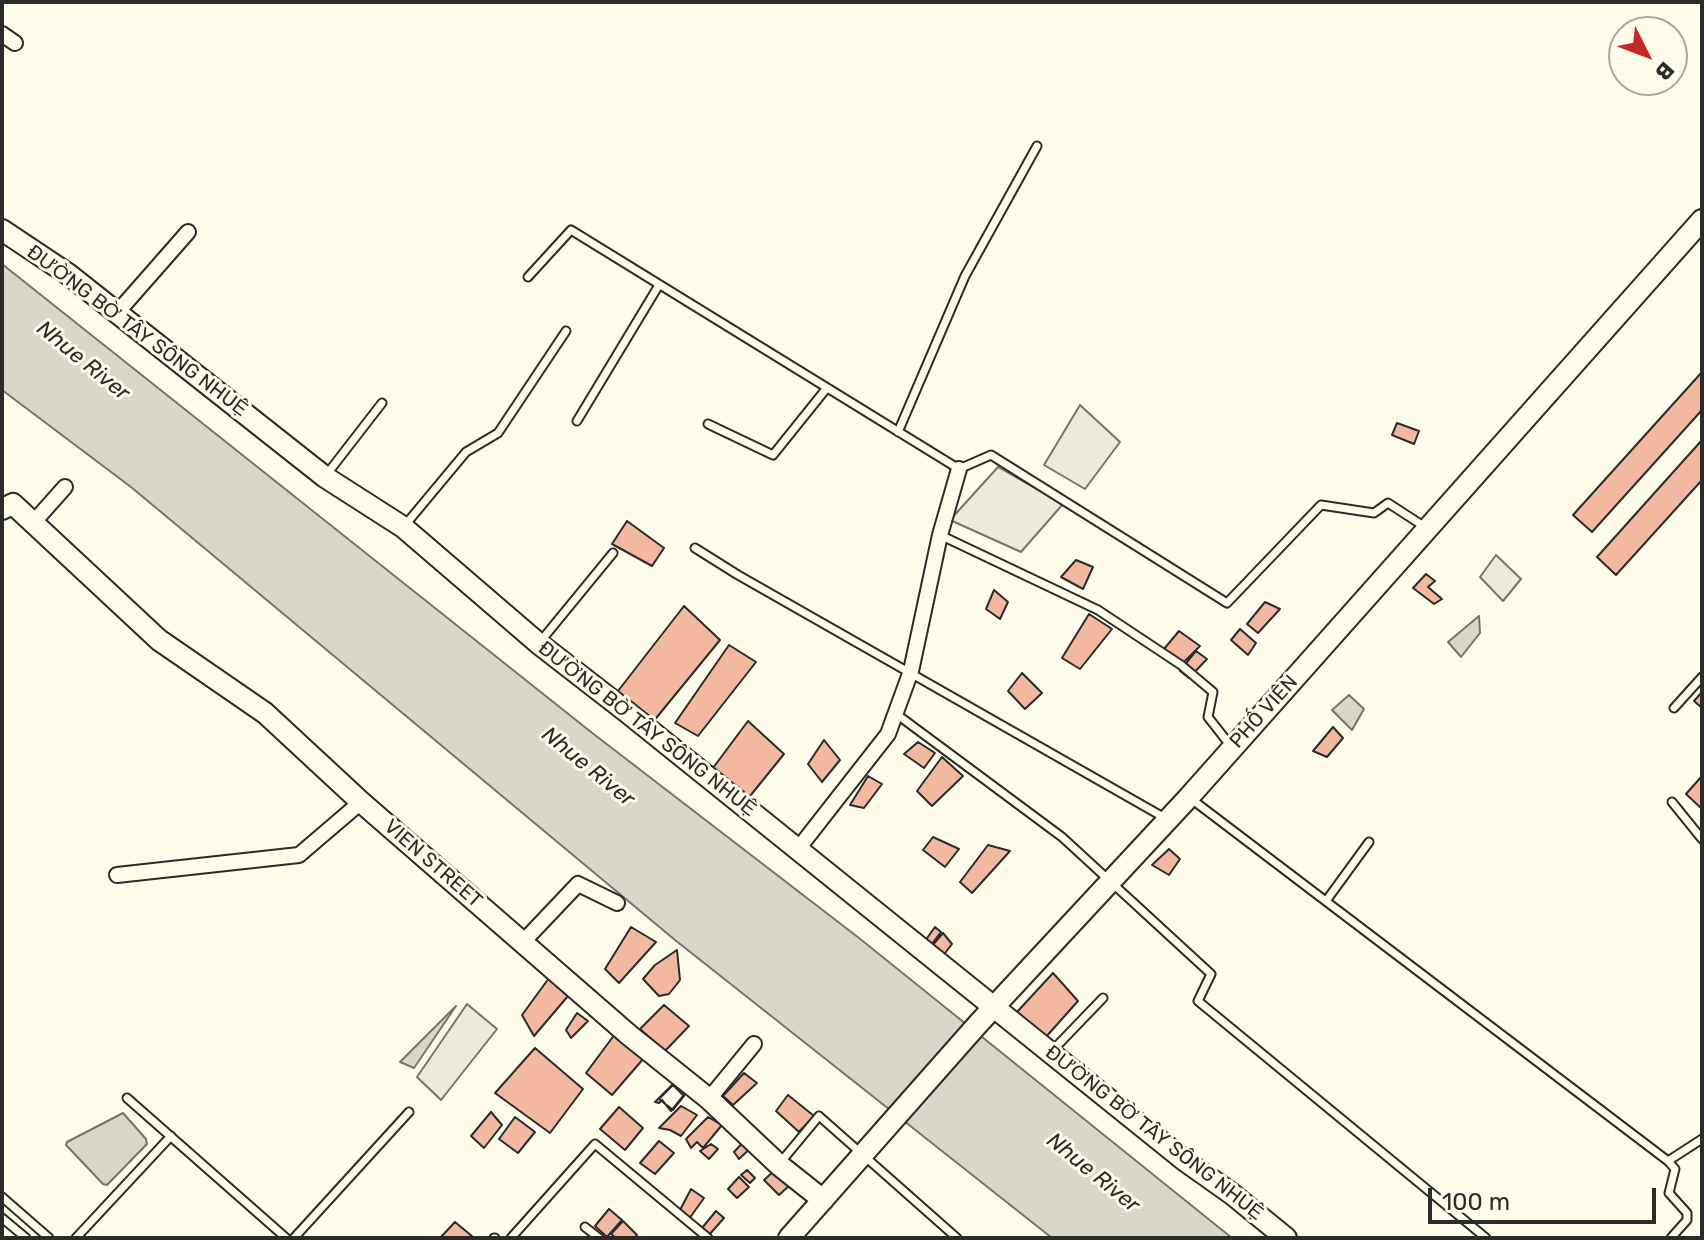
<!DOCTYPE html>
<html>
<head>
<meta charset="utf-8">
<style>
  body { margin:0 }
  #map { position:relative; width:1704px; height:1240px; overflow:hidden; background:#fdfbea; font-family:Rubik,sans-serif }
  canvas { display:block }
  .frame { position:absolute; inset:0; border:4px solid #2b2b2b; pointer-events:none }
  .north { position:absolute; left:1608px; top:16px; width:80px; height:80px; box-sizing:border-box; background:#fdfbea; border:2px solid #a9a89e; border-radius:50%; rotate:132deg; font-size:22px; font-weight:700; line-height:32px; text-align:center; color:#2b2b2b }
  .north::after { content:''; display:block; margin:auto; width:28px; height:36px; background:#c62828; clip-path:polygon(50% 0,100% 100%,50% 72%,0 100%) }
  .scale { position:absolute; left:1428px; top:1188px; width:228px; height:36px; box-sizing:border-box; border:4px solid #2b2b2b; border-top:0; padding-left:10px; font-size:24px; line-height:28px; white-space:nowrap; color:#2b2b2b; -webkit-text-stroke:6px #fdfbea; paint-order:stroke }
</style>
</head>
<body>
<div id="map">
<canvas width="1704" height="1240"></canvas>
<div class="frame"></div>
<div class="north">B</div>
<div class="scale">100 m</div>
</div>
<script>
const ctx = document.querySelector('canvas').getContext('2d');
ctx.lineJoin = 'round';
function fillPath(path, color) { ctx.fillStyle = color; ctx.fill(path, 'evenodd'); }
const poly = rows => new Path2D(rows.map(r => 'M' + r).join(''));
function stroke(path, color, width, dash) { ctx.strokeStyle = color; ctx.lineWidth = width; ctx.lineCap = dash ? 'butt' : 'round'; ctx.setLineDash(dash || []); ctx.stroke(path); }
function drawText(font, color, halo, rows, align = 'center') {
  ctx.font = font + ' Rubik,sans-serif'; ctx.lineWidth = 6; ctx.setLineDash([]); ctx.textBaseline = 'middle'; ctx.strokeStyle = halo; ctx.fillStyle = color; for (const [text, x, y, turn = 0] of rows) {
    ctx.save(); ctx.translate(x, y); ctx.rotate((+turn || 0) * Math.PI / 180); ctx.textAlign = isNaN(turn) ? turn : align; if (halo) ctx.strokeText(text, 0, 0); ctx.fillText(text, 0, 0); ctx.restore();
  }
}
const green = poly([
  [1080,405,1120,442,1085,489,1044,465,1080,405],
  [998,467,1063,504,1021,552,950,520,998,467],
  [1496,555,1521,579,1503,601,1480,577,1496,555],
  [467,1004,497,1029,441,1100,417,1077,467,1004]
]);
fillPath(green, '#ecebdb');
stroke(green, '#74746e', 2);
const water = poly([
  [2,264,591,732,859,938,1232,1238,1052,1238,675,940,131,487,2,390,2,264],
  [1479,616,1480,633,1461,657,1448,642,1479,616],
  [1349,695,1364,709,1352,730,1332,710,1349,695],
  [456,1006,414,1068,400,1062,456,1006],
  [123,1113,146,1139,147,1144,107,1185,103,1184,66,1145,67,1142,123,1113]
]);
fillPath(water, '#d8d7c9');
stroke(water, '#74746e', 2);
const building = poly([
  [1702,372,1702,410,1592,532,1573,515,1702,372],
  [1397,423,1419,431,1414,444,1392,435,1397,423],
  [1702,440,1702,480,1616,575,1597,557,1702,440],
  [627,521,664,548,652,566,612,544,627,521],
  [1076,560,1093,567,1083,589,1061,577,1076,560],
  [1426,574,1435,581,1428,587,1442,599,1434,604,1413,588,1426,574],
  [994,590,1008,602,1000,619,986,609,994,590],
  [1265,602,1280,609,1258,633,1247,624,1265,602],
  [684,606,720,640,648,728,611,700,684,606],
  [1089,614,1112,629,1080,669,1062,658,1089,614],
  [1240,629,1256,643,1248,655,1231,640,1240,629],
  [1179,631,1200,646,1181,665,1164,649,1179,631],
  [729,645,756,662,698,736,675,723,729,645],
  [1196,651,1207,659,1189,678,1180,671,1196,651],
  [1022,673,1042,693,1025,709,1008,691,1022,673],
  [1702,692,1702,708,1694,701,1702,692],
  [748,721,784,754,746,801,710,772,748,721],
  [1333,727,1343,738,1327,757,1313,751,1333,727],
  [824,740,840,760,822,782,808,764,824,740],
  [918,742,935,753,924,768,904,754,918,742],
  [942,757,963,776,932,806,917,791,942,757],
  [868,776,882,784,864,808,850,805,868,776],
  [1702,776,1702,809,1686,794,1702,776],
  [933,837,959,849,945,867,923,850,933,837],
  [988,845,1010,851,972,893,960,882,988,845],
  [1169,849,1180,859,1169,875,1152,865,1169,849],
  [631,927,656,942,619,983,605,969,631,927],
  [935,927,941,932,931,945,925,941,935,927],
  [943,933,952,944,942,957,931,947,943,933],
  [677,950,680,980,669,994,659,996,643,979,655,965,677,950],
  [1053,973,1078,1001,1045,1038,1017,1012,1053,973],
  [549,978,568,996,534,1036,522,1015,549,978],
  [664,1005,689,1026,665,1051,640,1029,664,1005],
  [577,1013,588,1021,571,1038,566,1030,577,1013],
  [615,1034,644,1058,612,1095,586,1073,615,1034],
  [535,1048,583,1089,550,1133,495,1093,535,1048],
  [744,1073,757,1083,733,1105,723,1096,744,1073],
  [677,1080,688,1090,671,1111,662,1100,659,1103,655,1102,677,1080],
  [673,1085,684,1096,673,1110,659,1099,673,1085],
  [788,1095,814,1116,799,1132,776,1111,788,1095],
  [681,1106,697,1115,681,1136,670,1130,659,1128,681,1106],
  [619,1107,643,1128,625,1150,600,1129,619,1107],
  [491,1112,502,1125,484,1148,471,1136,491,1112],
  [515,1117,535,1132,518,1153,499,1139,515,1117],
  [708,1117,722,1125,703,1148,697,1142,691,1148,686,1139,708,1117],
  [748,1137,755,1144,739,1159,734,1152,748,1137],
  [659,1141,674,1153,655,1174,640,1163,659,1141],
  [711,1144,718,1149,709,1159,700,1151,711,1144],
  [747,1170,755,1178,750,1183,741,1175,747,1170],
  [775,1170,790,1185,779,1195,764,1180,775,1170],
  [739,1177,749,1187,737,1198,728,1189,739,1177],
  [691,1189,704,1198,689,1219,679,1212,691,1189],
  [609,1209,622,1220,607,1237,595,1226,609,1209],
  [716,1211,724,1218,709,1235,702,1228,716,1211],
  [623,1221,637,1235,634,1238,616,1238,611,1234,623,1221],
  [455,1222,473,1237,440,1238,455,1222]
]);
fillPath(building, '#f2b8a0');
stroke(building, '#2b2b2b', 2);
const lane = poly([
  [528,277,571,230,959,469,991,455,1227,603,1321,505,1374,513,1388,503,1425,527],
  [577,421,659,285],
  [708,424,773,455,826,389],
  [898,432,965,276,1037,146],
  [327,474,382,403],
  [406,524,466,452,498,433,566,331],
  [940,535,1098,610,1181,665,1213,692,1208,717,1230,745],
  [695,548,738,575,1165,818],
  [540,642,613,553],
  [1674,708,1702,677],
  [895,713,1062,837,1211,974,1198,1001,1486,1238],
  [1190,798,1668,1161,1675,1169,1669,1193,1687,1213,1687,1220,1671,1238],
  [1672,802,1702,839],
  [1326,901,1369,842],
  [1052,1051,1103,998],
  [127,1098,286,1238],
  [1668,1161,1702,1139],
  [780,1163,819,1116,957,1238],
  [2,1197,49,1238],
  [2,1218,26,1238],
  [585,1227,599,1238],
  [76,1238,171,1136],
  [294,1238,409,1112],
  [494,1238,495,1238],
  [511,1238,595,1144,708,1238]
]);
const street = poly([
  [2,34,15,43],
  [116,314,188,232],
  [33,523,65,487],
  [798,849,888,734,911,671,940,535,959,469],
  [117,875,299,855,361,802],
  [523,942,578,884,617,903],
  [709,1099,754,1044]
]);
const secondary = poly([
  [2,230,68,274,325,477,403,527,538,643,627,712,1184,1160,1232,1194,1286,1238],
  [2,509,13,504,159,640,265,713,361,802,629,1035,709,1099,779,1165,823,1200],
  [789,1238,978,1024,1189,797,1702,220]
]);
stroke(lane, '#2b2b2b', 11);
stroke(street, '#2b2b2b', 18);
stroke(secondary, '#2b2b2b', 24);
stroke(lane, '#fdfbea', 7);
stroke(street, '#fdfbea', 14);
stroke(secondary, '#fdfbea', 20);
drawText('20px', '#2b2b2b', '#fdfbea', [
  ["ĐƯỜNG BỜ TÂY SÔNG NHUỆ",137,331,37],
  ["PHỐ VIÊN",1264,712,-48],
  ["ĐƯỜNG BỜ TÂY SÔNG NHUỆ",647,729,38],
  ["VIEN STREET",433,864,41],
  ["ĐƯỜNG BỜ TÂY SÔNG NHUỆ",1154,1133,38]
]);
drawText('italic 22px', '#2b2b2b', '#fdfbea', [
  ["Nhue River",83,361,39],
  ["Nhue River",588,767,39],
  ["Nhue River",1093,1173,39]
]);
</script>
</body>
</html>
